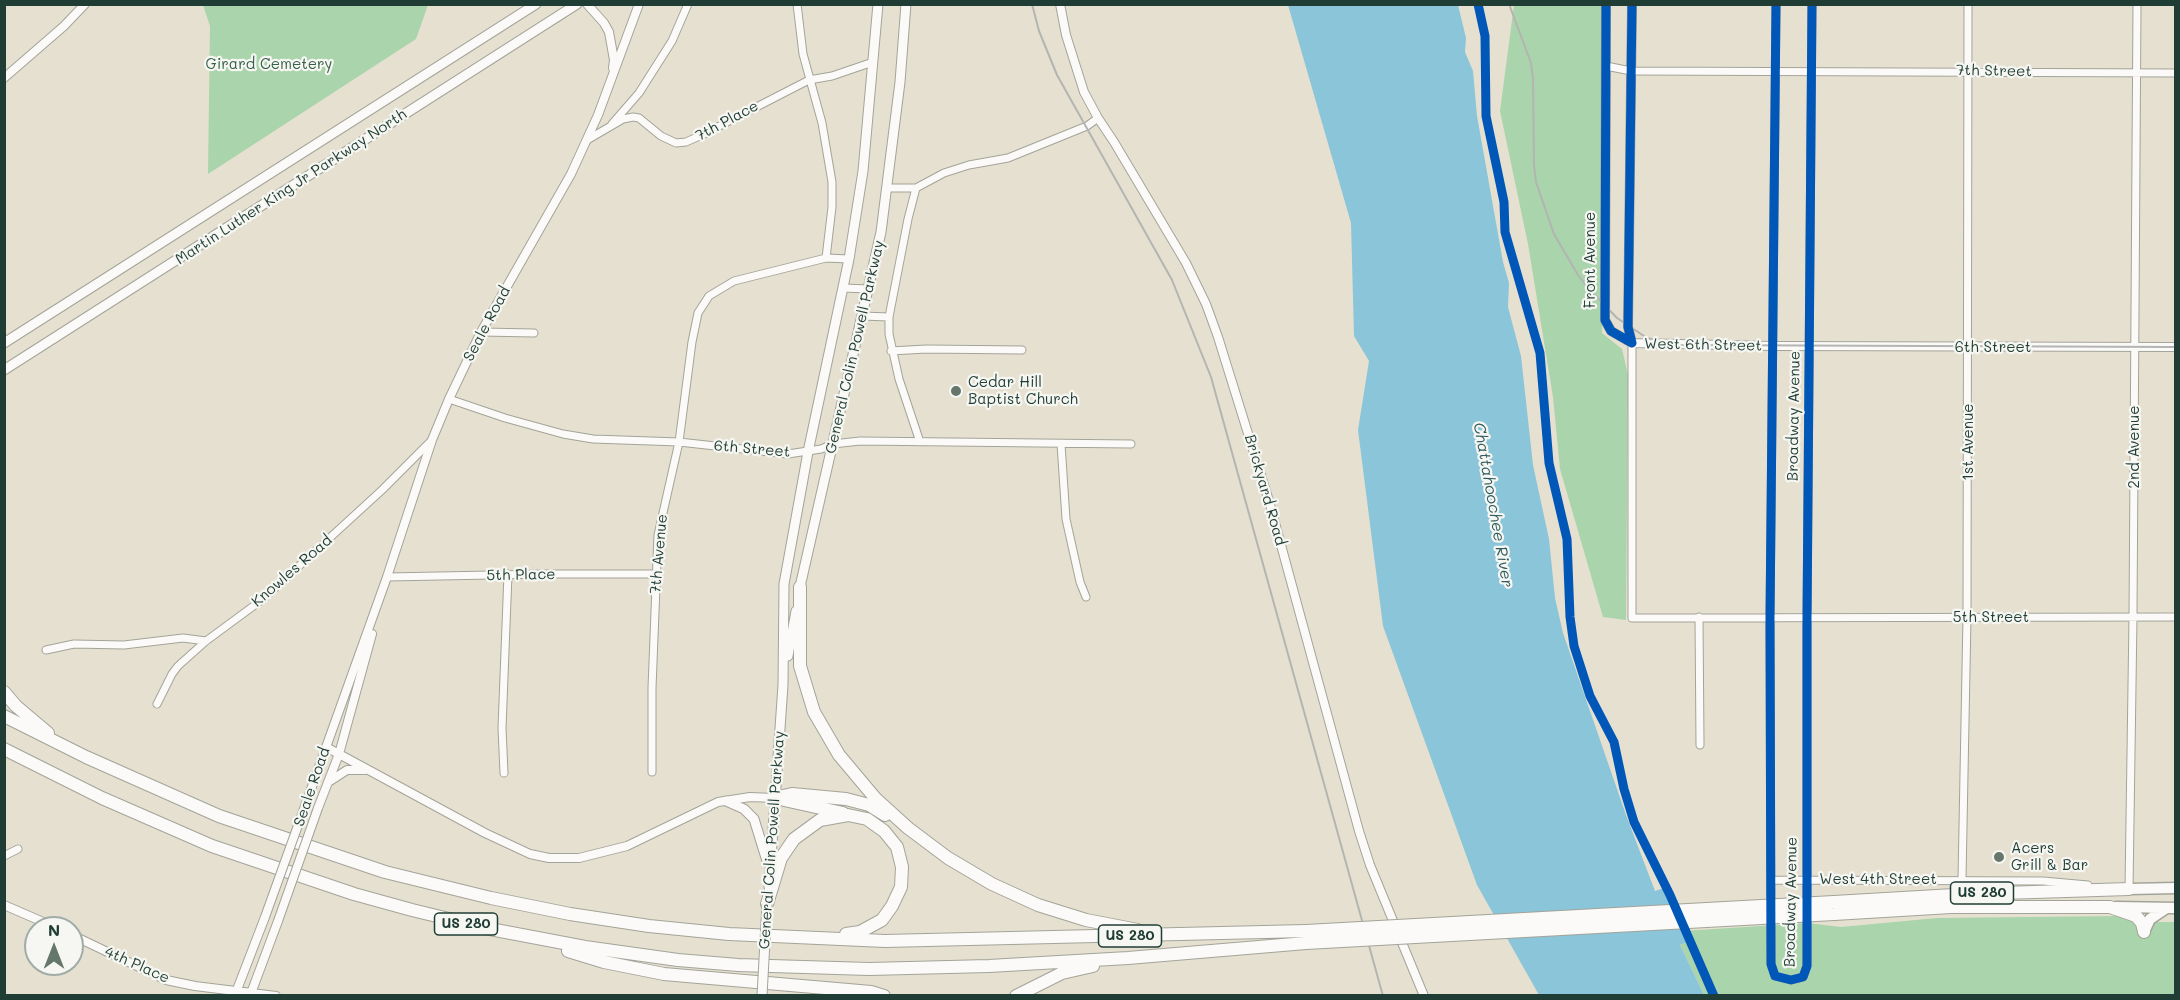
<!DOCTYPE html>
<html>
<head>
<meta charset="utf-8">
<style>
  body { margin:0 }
  #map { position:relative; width:2180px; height:1000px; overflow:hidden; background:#e6e0d0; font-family:Mali,sans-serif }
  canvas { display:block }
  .frame { position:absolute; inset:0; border:6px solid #1f3d34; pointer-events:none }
  .north { position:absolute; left:24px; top:916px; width:60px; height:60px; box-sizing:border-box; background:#f6f6f2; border:2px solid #a0aca6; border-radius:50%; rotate:0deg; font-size:16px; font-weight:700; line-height:24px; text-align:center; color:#1f3d34 }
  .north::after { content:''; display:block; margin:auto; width:21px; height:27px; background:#65766b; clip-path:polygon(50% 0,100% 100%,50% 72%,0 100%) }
</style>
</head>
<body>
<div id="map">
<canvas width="2180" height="1000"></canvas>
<div class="frame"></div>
<div class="north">N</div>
</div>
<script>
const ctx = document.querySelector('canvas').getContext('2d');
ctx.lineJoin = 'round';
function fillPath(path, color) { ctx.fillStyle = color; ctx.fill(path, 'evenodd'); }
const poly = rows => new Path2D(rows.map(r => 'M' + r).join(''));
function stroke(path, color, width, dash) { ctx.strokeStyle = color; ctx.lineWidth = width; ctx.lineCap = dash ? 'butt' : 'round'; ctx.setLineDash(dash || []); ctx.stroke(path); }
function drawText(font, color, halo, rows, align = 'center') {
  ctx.font = font + ' Mali,sans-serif'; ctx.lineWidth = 4.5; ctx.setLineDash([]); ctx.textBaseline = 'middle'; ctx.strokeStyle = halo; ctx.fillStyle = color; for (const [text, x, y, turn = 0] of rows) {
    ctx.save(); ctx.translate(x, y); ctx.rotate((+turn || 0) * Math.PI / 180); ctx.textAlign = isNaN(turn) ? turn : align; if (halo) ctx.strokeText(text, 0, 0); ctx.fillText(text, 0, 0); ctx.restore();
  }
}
fillPath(poly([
  [203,5,203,4,428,5,416,39,208,174,210,26],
  [1514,5,1601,5,1602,333,1622,349,1628,375,1626,620,1603,617,1560,469,1553,397,1528,244,1500,111],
  [2121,916,2134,922,2175,922,2175,995,1704,995,1680,945,1687,942,1683,931,1807,923,1841,927,1937,918]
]), '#aad4ab');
fillPath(poly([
  [1288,5,1458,5,1466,38,1465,52,1473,71,1477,116,1503,262,1509,283,1508,307,1521,356,1533,465,1549,539,1555,598,1563,633,1626,815,1655,891,1664,888,1687,942,1680,945,1704,995,1539,995,1477,885,1383,626,1358,430,1369,361,1354,336,1351,223]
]), '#8ac5da');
const minor = poly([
  [797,4,803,54,822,123,832,182,832,207,826,258],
  [1776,4,1770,618,1771,964,1775,976,1791,980,1803,977,1807,966,1807,618,1812,4],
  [1606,66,1631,71,2176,73],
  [612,124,639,93,672,41,688,4],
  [587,140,623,119,633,117,639,118,661,136,676,143,686,142,704,134,809,80,832,76,873,62],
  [888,188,916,188,944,173,969,165,1008,158,1087,126,1098,118],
  [916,188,908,219,889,317,889,334,899,379,920,442],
  [843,288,869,289],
  [862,316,889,317],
  [481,332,534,333],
  [1632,343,1632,618,2176,617],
  [891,351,926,349,1022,350],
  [449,399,505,418,563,434,593,439,679,442,788,454,821,449,833,444,860,441,1131,444],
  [1061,444,1066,519,1080,582,1086,597],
  [387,577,544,574,655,574],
  [1699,617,1700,745],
  [46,650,74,644,124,645,183,638,206,641],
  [157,704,172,674,178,666,206,641,263,599,382,490,430,442],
  [652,772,652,688,658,535,679,442,692,342,698,313,709,296,734,281,826,258,849,259],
  [504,773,502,728,508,574],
  [4,856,18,849],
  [1962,879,1967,617,1968,4],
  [1771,880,2043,881,2088,885],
  [2129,889,2133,617,2137,4]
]);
const tertiary = poly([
  [587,4,604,23,609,32,614,60,613,68],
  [1060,4,1066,35,1084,92,1098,118,1114,142,1186,263,1206,304,1218,337,1269,501,1359,831,1370,865,1424,996],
  [1606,4,1605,320,1611,331,1632,343],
  [1632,4,1628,327,1632,343],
  [4,78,64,26,85,4],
  [1632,343,1772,346,2176,347],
  [326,747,485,833,530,854,549,858,579,858,627,846,718,802,750,797,774,798],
  [330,781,347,770,365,770],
  [305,806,387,577,432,440,449,399,481,332,571,174,598,115,639,4],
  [318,808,339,754,372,634],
  [4,905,57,928],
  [72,935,166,980,195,986,276,996],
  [235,995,265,917],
  [250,996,278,921]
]);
const secondary = poly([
  [4,343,536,4],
  [4,370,577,4],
  [799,591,881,232,900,82,906,4],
  [788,656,796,611],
  [726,801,744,809,754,819,767,861],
  [769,887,783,685,784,584,808,452,849,259,863,171,878,4]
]);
const trunk = poly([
  [2129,889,2176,888],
  [2116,907,2176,908],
  [2144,932,2150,919,2165,909]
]);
const motorway = poly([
  [800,587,800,666,814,712,839,755,876,799,908,828,948,858,992,884,1038,905,1086,920,1138,930],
  [4,692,16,706,48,733],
  [4,716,86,757,219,816,385,872,491,898,570,914,649,926,729,934,885,941,1306,931],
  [4,749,102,798,212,846,354,894,412,910,490,929,585,947,678,960,738,965,869,969,989,966,1128,958,1306,943],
  [774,798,792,794,846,799,869,805,885,815],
  [784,800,843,813],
  [1834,902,1971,894,2129,889],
  [767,904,781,858,794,839,820,820,848,815,867,819,884,831,897,847,902,867,901,887,892,906,882,920,860,932,846,934],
  [1834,914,1951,907,2110,907,2136,916,2142,923,2144,932],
  [568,951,604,962,664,974,871,992,884,996],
  [1016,996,1062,973,1093,966]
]);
stroke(minor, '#a3a499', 9);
stroke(tertiary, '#a3a499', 10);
stroke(secondary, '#a3a499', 11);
stroke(trunk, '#a3a499', 13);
stroke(motorway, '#a3a499', 14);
stroke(minor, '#fbfaf8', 7);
stroke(tertiary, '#fbfaf8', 8);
stroke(secondary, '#fbfaf8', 9);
stroke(trunk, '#fbfaf8', 10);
stroke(motorway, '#fbfaf8', 12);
stroke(poly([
  [1032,4,1039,31,1057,75,1172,280,1211,377,1383,996],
  [1509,4,1531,63,1533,79,1534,165,1536,182,1554,234,1578,275,1589,289,1617,318,1647,338,1679,345,2176,347]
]), '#b2b5b1', 2);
const tertiaryBridge = poly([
  [265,917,305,806],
  [278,921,318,808]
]);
const secondaryBridge = poly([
  [762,996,767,904]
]);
const motorwayBridge = poly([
  [1306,931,1834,902],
  [1306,943,1834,914]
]);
stroke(tertiaryBridge, '#a3a499', 10, []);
stroke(secondaryBridge, '#a3a499', 11, []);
stroke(motorwayBridge, '#a3a499', 14, []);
stroke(tertiaryBridge, '#fbfaf8', 8);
stroke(secondaryBridge, '#fbfaf8', 9);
stroke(motorwayBridge, '#fbfaf8', 12);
stroke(poly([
  [1478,4,1485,36,1486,116,1504,202,1505,232,1540,353,1549,463,1567,539,1570,617,1574,646,1590,696,1614,742,1624,789,1634,822,1670,895,1714,996],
  [1606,4,1605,320,1611,331,1632,343],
  [1632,4,1628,327,1632,343],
  [1776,4,1770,618,1771,964,1775,976,1791,980,1803,977,1807,966,1807,618,1812,4]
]), '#0057b8', 9);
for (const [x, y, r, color] of [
  [956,391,6,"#65766b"],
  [1999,857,6,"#65766b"]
]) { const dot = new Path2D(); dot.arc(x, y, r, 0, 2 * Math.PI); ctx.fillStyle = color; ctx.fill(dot); stroke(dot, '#f6f6f2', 2); }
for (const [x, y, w] of [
  [1982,893,63],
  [466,924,63],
  [1130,936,63]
]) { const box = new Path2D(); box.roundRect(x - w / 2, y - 11, w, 22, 4.5); ctx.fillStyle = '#f6f6f2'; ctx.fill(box); stroke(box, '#1f3d34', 1.5); }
drawText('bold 14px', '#1f3d34', null, [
  ["US 280",1982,893],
  ["US 280",466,924],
  ["US 280",1130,936]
]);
drawText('15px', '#36604a', '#f6f6f2', [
  ["Girard Cemetery",269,64]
]);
drawText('15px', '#1f3d34', '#f6f6f2', [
  ["7th Street",1994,71,1],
  ["7th Place",727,121,-28],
  ["Martin Luther King Jr Parkway North",291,187,-33],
  ["Front Avenue",1590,260,-90],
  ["Seale Road",487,324,-62],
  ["West 6th Street",1703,345,1],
  ["General Colin Powell Parkway",855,347,-77],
  ["6th Street",1993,347],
  ["Broadway Avenue",1794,416,-89],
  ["1st Avenue",1968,442,-90],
  ["2nd Avenue",2134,447,-90],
  ["6th Street",752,449,5],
  ["Brickyard Road",1265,490,74],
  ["7th Avenue",659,554,-85],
  ["Knowles Road",292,571,-41],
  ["5th Place",521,575,-1],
  ["5th Street",1991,617],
  ["Seale Road",312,787,-71],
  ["General Colin Powell Parkway",772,840,-86],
  ["West 4th Street",1878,879],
  ["Broadway Avenue",1791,902,-89],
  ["4th Place",137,965,24]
]);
drawText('15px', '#1f3d34', '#f6f6f2', [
  ["Cedar Hill",968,382],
  ["Baptist Church",968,399],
  ["Acers",2011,848],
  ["Grill & Bar",2011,865]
], 'left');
drawText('italic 16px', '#305c5f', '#f6f6f2', [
  ["Chattahoochee River",1493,505,80]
]);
</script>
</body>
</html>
